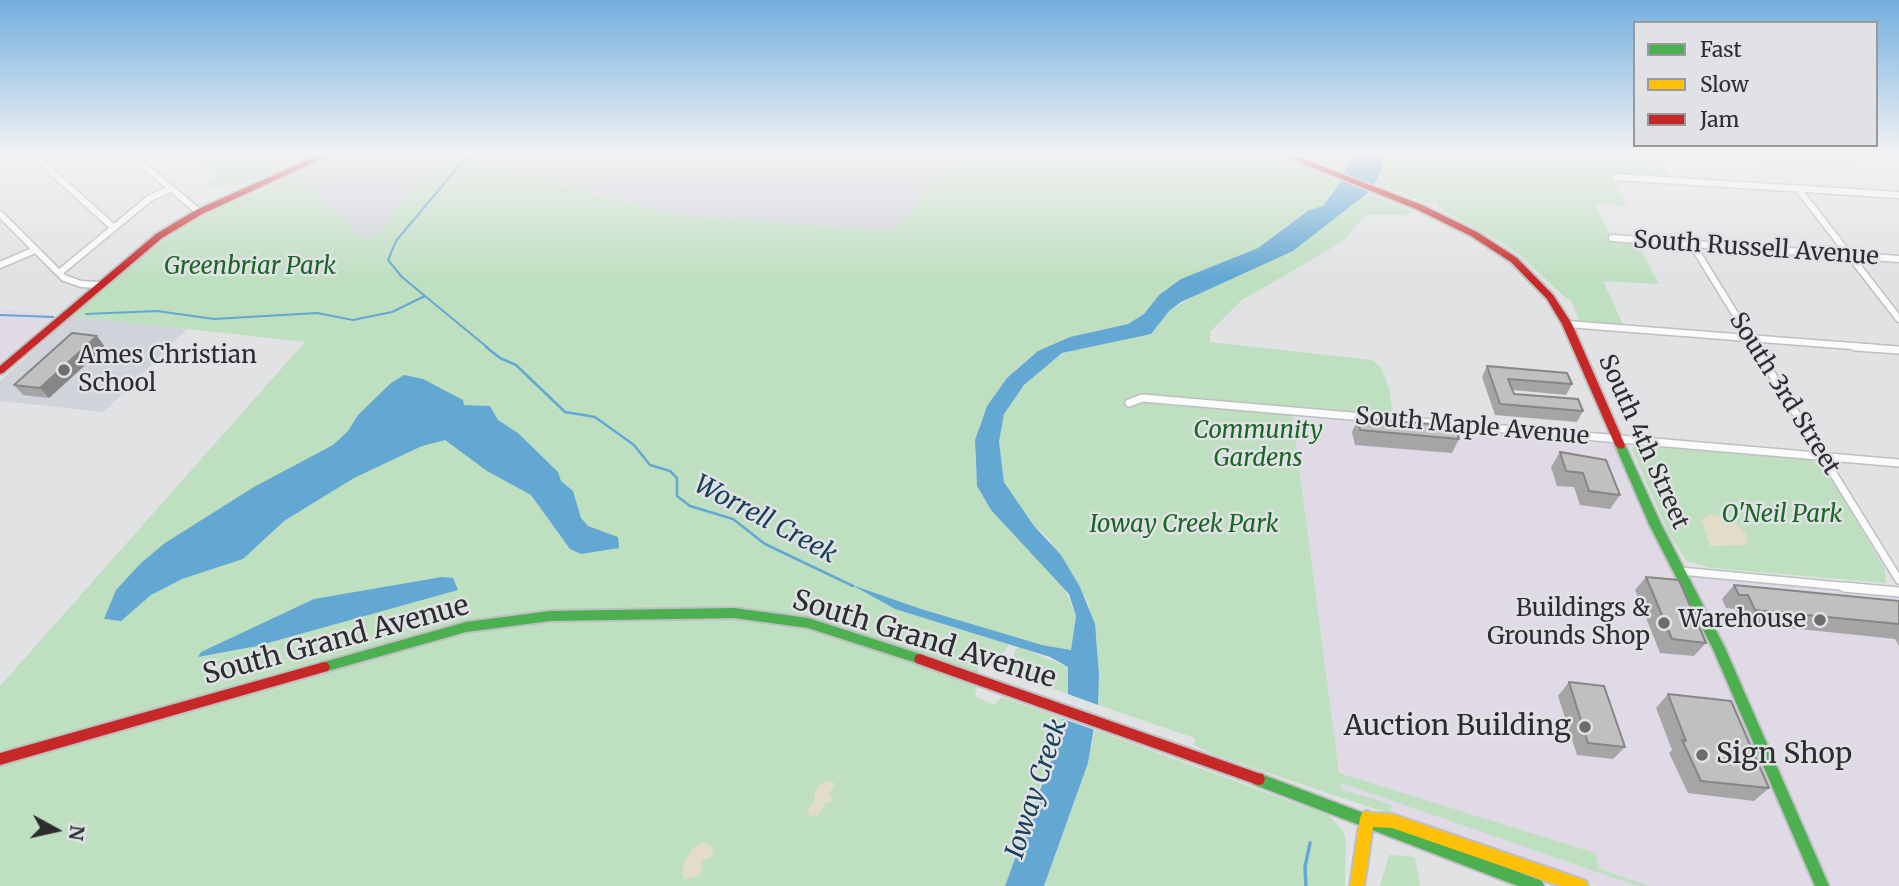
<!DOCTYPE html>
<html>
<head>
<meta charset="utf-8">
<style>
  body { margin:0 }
  #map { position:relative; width:1899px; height:886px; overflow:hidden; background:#e1e2e4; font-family:Merriweather,serif }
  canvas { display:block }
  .legend { position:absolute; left:1633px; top:21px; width:245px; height:126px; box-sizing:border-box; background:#e0e2e5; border:2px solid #989a9c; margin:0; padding:9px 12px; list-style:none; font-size:21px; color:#2c2d2e }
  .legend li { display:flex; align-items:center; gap:14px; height:35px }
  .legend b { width:35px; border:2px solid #989a9c }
  .north { position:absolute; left:21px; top:795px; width:70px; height:70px; -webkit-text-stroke:5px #e0e2e5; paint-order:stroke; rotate:98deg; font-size:19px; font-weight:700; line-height:28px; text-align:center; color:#2c2d2e }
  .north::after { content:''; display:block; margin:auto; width:24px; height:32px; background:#2c2d2e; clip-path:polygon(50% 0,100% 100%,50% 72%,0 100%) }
</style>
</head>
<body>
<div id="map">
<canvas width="1899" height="886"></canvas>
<ul class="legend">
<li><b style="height:9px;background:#4caf50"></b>Fast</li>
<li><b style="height:9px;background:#ffc107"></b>Slow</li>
<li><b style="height:9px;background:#c62828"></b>Jam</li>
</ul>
<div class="north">N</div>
</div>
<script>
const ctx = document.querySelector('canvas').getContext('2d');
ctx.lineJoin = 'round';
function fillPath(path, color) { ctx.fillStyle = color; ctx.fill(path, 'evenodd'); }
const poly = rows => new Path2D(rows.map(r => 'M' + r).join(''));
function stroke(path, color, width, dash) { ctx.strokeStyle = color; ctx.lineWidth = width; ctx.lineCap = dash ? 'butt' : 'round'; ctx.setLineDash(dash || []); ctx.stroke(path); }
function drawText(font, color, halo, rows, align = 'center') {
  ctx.font = font + ' Merriweather,serif'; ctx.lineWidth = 5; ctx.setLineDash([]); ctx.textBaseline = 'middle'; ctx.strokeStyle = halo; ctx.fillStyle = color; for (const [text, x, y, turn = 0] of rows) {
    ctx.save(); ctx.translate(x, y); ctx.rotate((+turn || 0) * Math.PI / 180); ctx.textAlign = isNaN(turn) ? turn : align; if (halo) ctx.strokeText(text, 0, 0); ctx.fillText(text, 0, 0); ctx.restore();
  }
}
fillPath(poly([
  [0,309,55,315,0,363],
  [1292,416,1618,439,1680,571,1899,592,1899,886,1598,886,1342,797]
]), '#dfdae6');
fillPath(poly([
  [225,154,958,154,894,231,671,214,463,157,368,271,259,186,263,184],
  [72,316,187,329,104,412,0,401,0,381]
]), '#d0d3d9');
fillPath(poly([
  [185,154,296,154,298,156,289,165,244,184,203,188,219,175],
  [443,154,495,154,487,164,671,214,894,231,958,154,1272,154,1340,182,1323,206,1308,210,1258,248,1181,279,1159,295,1144,314,1128,324,1070,337,1038,351,1015,370,987,407,980,423,975,453,977,486,991,510,1063,584,1076,616,1071,650,982,636,1009,644,1005,651,979,663,975,696,994,705,1002,697,1064,719,1005,886,0,886,0,686,305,342,72,316,133,263,184,226,226,204,289,180,297,180,365,239,376,235],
  [1295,154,1352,154,1345,171],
  [1383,154,1848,154,1861,169,1659,157,1668,176,1609,173,1627,206,1594,204,1612,238,1635,240,1659,284,1603,281,1623,325,1580,322,1570,299,1566,298,1519,254,1501,242,1438,208,1439,204,1434,201,1428,204,1375,183,1381,172],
  [1367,193,1414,211,1407,215,1366,215,1347,237,1330,249,1242,300,1210,332,1210,342,1372,360,1381,368,1389,388,1393,414,1390,417,1292,413,1339,773,1595,853,1599,869,1649,886,1637,886,1341,783,1341,789,1392,805,1390,814,1212,754,1194,745,1195,738,1098,705,1097,642,1088,602,1048,538,1034,526,1004,482,999,442,1004,414,1012,398,1048,362,1062,353,1121,340,1199,293,1293,251],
  [1636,444,1812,460,1826,471,1885,569,1886,583,1711,568,1687,561,1670,536,1632,450],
  [1019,647,1068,667,1068,694,1011,674,1015,650],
  [1095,730,1328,815,1343,831,1346,840,1345,886,1044,886,1088,763],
  [1389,855,1415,857,1420,886,1380,886]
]), '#bfdfc1');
fillPath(poly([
  [1710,514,1729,519,1739,526,1746,534,1747,545,1710,546,1701,520],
  [828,781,835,783,829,794,834,801,825,803,819,815,810,816,807,810,814,801,815,791,818,785],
  [704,842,712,847,713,855,701,862,702,871,699,876,685,879,682,873,685,860,694,847]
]), '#e2dcc9');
fillPath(poly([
  [1352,154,1383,154,1381,172,1370,191,1293,251,1181,302,1169,311,1151,334,1062,353,1024,385,1004,414,999,442,1004,482,1034,526,1061,555,1080,587,1095,624,1099,674,1098,704,1088,763,1044,886,1005,886,1058,741,1068,694,1068,667,1050,657,895,609,852,585,921,609,1042,645,1071,650,1076,616,1069,594,991,510,977,486,975,440,987,406,1007,378,1038,351,1070,337,1128,324,1144,314,1159,295,1181,279,1258,248,1309,210,1323,206,1339,184],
  [404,375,423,379,463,400,464,405,490,406,498,420,518,433,558,472,561,481,573,491,581,518,588,526,618,537,619,548,581,554,570,549,531,495,487,471,445,440,422,446,354,478,284,521,243,559,182,579,151,595,121,621,104,619,116,590,141,563,165,543,254,487,333,445,348,431,358,415,391,383],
  [442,577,453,578,458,590,257,646,198,657,201,652,314,599]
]), '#63a8d2');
fillPath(poly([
  [1065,693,1101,706,1098,731,1060,718]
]), '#e1e2e4');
stroke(poly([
  [469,154,396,241,388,260,402,277,488,348],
  [86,314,157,311,214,319,317,313,353,320,392,312,425,296],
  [0,315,53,317]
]), '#63a8d2', 2);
stroke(poly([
  [486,347,500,358,516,365,565,412,595,417,634,445,650,465,670,471,677,478,677,496,690,506,733,519,765,544,853,586]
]), '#63a8d2', 2.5);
stroke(poly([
  [1306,886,1305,867,1310,843]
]), '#63a8d2', 3.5);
const streetFar2 = poly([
  [32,154,114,228],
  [130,154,199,212],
  [1616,177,1899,195],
  [1798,189,1899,319],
  [0,214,64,278,81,284,99,285],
  [1612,238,1899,259],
  [1692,244,1756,348],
  [0,265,35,250],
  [59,273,150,198,170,189],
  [1567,324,1878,348]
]);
const streetFar1 = poly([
  [1755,347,1899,580],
  [1855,347,1899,350],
  [1129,403,1142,398,1899,463],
  [1680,571,1862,588]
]);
const street = poly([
  [1844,587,1899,592]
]);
const fast = poly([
  [1620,441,1625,445,1661,524,1725,648,1829,886,1815,886,1713,649,1649,524,1615,445,1620,441],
  [734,608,808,618,920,654,924,655,926,659,924,663,920,664,808,628,734,618,550,621,466,632,324,672,320,671,318,667,320,663,324,662,466,622,550,611,734,608],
  [1258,773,1537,879,1542,881,1544,886,1518,886,1253,784,1251,779,1253,774,1258,773]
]);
const slow = poly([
  [1367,811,1372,813,1392,814,1581,879,1586,881,1588,886,1560,886,1392,828,1373,827,1364,886,1350,886,1360,818,1362,813,1367,811]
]);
const jam = poly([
  [321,154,332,154,202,214,162,238,3,373,0,374,0,366,156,234,196,210,321,154],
  [1279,154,1290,154,1422,205,1477,232,1517,258,1553,295,1572,324,1625,445,1624,448,1620,449,1615,445,1562,324,1547,299,1511,262,1471,236,1416,209,1279,154],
  [920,654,1258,773,1263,774,1265,779,1263,784,1258,785,916,663,914,659,916,655,920,654],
  [324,662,328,663,330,667,328,671,324,672,0,765,0,753,324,662]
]);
stroke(streetFar2, '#bebfc0', 9);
stroke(streetFar1, '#bebfc0', 10);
stroke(street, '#bebfc0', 12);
stroke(fast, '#bebfc0', 4);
stroke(slow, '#bebfc0', 4);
stroke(jam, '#bebfc0', 4);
stroke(streetFar2, '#fafbfb', 6);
stroke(streetFar1, '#fafbfb', 7);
stroke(street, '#fafbfb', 9);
fillPath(fast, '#4caf50');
fillPath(slow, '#ffc107');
fillPath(jam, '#c62828');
fillPath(poly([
  [105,347,49,398,23,395,14,385],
  [1487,366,1572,384,1566,395,1513,390,1514,394,1583,411,1577,422,1495,415,1482,377],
  [1358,418,1459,439,1452,453,1355,445,1352,432],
  [1560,452,1620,495,1610,509,1580,505,1574,487,1557,486,1551,467],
  [1646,577,1706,643,1694,656,1660,653,1635,590],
  [1734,585,1899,601,1899,646,1895,639,1742,623,1735,609,1726,608,1722,599],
  [1569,682,1625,747,1613,759,1577,755,1558,696],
  [1668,694,1769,788,1754,801,1688,793,1669,753,1672,750,1656,708]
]), '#a6a5a6');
fillPath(poly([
  [97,336,105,347,49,398,40,388]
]), '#878687');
const building = poly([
  [72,333,97,336,40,388,14,385,72,333],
  [1487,366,1567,373,1572,384,1508,379,1514,394,1578,399,1583,411,1500,404,1487,366],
  [1358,418,1455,426,1459,439,1360,430,1358,418],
  [1560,452,1606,460,1620,495,1589,491,1583,473,1566,471,1560,452],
  [1646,577,1679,580,1706,643,1672,639,1646,577],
  [1734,585,1899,601,1899,624,1755,610,1748,595,1739,595,1734,585],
  [1569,682,1604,686,1625,747,1588,743,1569,682],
  [1668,694,1731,701,1769,788,1701,781,1682,740,1686,741,1668,694]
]);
fillPath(building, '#c1c0c1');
stroke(building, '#878687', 2);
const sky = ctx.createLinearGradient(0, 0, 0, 278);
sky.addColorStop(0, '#73afdf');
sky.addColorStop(0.55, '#f2f2f3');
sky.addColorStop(1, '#f2f2f300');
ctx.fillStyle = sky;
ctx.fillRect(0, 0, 1899, 278);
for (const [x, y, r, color] of [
  [64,370,7,"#6b6c6e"],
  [1820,620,7,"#6b6c6e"],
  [1664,623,7,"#6b6c6e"],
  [1585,727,7,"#6b6c6e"],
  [1702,755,7,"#6b6c6e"]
]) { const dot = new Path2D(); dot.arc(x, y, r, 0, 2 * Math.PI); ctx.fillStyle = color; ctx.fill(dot); stroke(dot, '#e0e2e5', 2.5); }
drawText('24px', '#2c2d2e', '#e0e2e5', [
  ["South Russell Avenue",1756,249,4],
  ["South 3rd Street",1784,394,58],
  ["South Maple Avenue",1472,427,5],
  ["South 4th Street",1643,442,66]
]);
drawText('italic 24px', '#1a6624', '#e0e2e5', [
  ["Greenbriar Park",250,267],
  ["Community",1258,431],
  ["Gardens",1258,459],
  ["O'Neil Park",1782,515],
  ["Ioway Creek Park",1184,525]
]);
drawText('24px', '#2c2d2e', '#e0e2e5', [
  ["Ames Christian",78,356,"left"],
  ["School",78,384,"left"],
  ["Buildings &",1650,609],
  ["Grounds Shop",1650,637],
  ["Warehouse",1806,620]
], 'right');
drawText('italic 26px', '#183f58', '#e0e2e5', [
  ["Worrell Creek",765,520,28],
  ["Ioway Creek",1037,789,-72]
]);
drawText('28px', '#2c2d2e', '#e0e2e5', [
  ["South Grand Avenue",924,640,17],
  ["South Grand Avenue",336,641,-15]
]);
drawText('28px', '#2c2d2e', '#e0e2e5', [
  ["Auction Building",1571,727],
  ["Sign Shop",1716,755,"left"]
], 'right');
</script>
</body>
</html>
